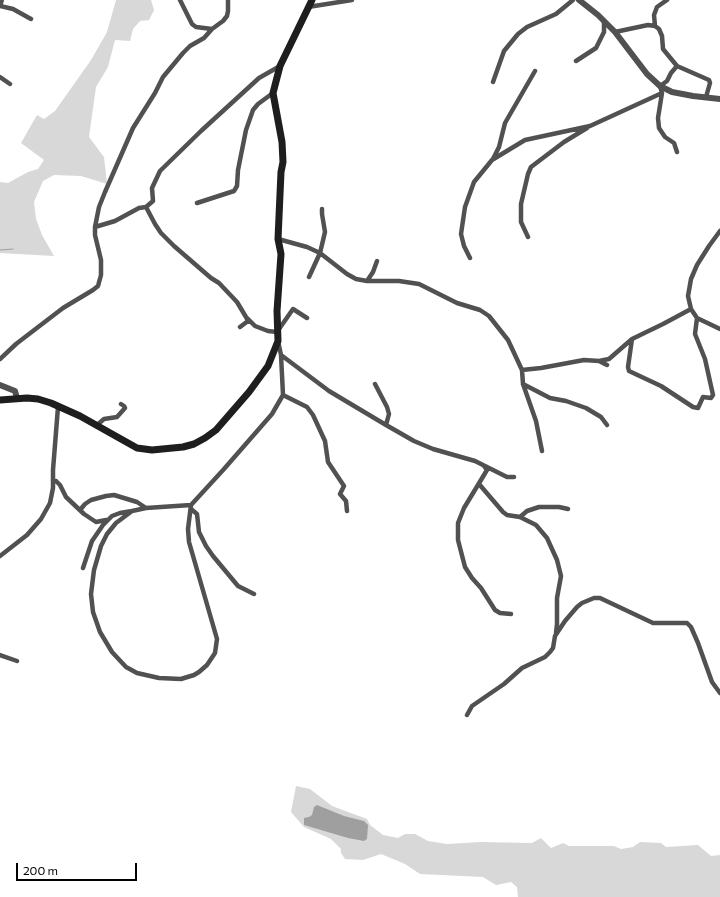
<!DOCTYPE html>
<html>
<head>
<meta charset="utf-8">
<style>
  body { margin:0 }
  #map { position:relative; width:720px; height:897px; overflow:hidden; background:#fff; font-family:Commissioner,sans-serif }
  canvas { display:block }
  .scale { position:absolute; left:16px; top:863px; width:121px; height:18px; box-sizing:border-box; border:2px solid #000; border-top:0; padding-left:5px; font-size:12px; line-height:14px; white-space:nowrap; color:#000; -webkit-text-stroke:3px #fff; paint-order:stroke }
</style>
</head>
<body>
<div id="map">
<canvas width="720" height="897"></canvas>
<div class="scale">200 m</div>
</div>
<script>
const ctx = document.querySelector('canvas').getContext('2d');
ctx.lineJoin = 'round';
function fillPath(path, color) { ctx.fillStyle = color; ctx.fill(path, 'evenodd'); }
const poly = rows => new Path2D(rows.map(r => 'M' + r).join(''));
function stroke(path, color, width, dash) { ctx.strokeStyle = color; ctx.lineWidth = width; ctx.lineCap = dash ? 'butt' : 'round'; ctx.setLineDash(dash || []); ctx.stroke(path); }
fillPath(poly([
  [116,0,151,0,154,10,149,20,140,21,133,29,130,41,115,40,108,67,96,87,89,137,104,157,107,184,81,176,54,175,43,181,34,202,36,219,42,235,54,256,0,253,0,182,8,183,28,172,38,169,44,160,21,143,37,115,44,119,55,111,91,60,107,32],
  [296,786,310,789,332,806,367,819,370,825,383,835,398,838,405,834,415,834,428,841,447,844,481,842,532,843,541,838,551,848,563,843,569,846,614,846,621,849,633,847,640,842,661,843,666,847,698,845,711,856,720,855,720,897,518,897,517,887,511,882,496,885,483,877,420,874,405,864,381,854,363,860,345,859,341,853,341,849,331,839,304,827,291,812]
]), '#d8d8d8');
fillPath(poly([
  [317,805,344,816,364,821,368,825,367,839,364,841,348,838,304,825,304,818,309,817,312,815,314,807]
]), '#9f9f9f');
stroke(poly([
  [0,250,13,249]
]), '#9f9f9f', 1);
stroke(poly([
  [180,0,192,24,196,27,212,29],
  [0,6,13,9,31,19],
  [308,7,352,0],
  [655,26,654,15,657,7,667,0],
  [615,32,648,25,655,26,659,29,662,36,663,49,677,66,709,80,710,83,706,97],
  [576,61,596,48,604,32,604,21],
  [0,77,10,84],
  [493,82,504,51,518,34,527,27,556,14,573,0],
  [662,93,658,118,659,128,665,137,674,143,677,152],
  [493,159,499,147,505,123,535,71],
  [197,203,234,191,237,186,238,170,246,130,253,110,258,104,273,93],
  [146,207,155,224,161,233,174,246,211,278,219,283,237,302,246,317,255,326,268,331,277,332,293,309,307,318],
  [95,227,99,207,105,192,133,128,155,93,163,77,183,53,190,46,204,38,212,29,223,21,227,16,228,11,228,0],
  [720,231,709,246,697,265,691,279,688,296,691,309,697,318,720,329],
  [528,237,521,222,521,204,528,174,531,167,564,142,587,128],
  [278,239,307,247,320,253,347,274,356,279,367,281,399,281,419,284,457,303,480,310,489,316,508,340,522,370,541,368,584,360,599,361,609,359,632,339,663,324,691,309],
  [470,258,464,246,461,234,465,207,474,182,492,160,525,140,590,126,662,93,660,86,667,81,671,73,677,66],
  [309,277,320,253,325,232,322,214,322,209],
  [367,281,373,272,377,261],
  [240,327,248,321,246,317],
  [632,339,628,367,629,371,661,386,693,407,698,408,703,397,711,398,713,395,705,359,695,334,697,318],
  [281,355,329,391,386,425,414,441,433,449,475,461,507,477,514,477],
  [0,359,16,344,63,308,93,290,98,286,101,275,101,260,95,235,95,227,115,221,139,208,146,207,153,201,152,188,160,171,201,131,259,78,280,66],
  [599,361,607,365],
  [522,370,523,384,536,421,542,451],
  [375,384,387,407,389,414,386,425],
  [523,384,550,398,566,401,586,408,601,417,607,425],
  [283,395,307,407,313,415,325,441,328,462,344,486,340,494,346,501,347,511],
  [97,425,104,419,117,417,125,408,124,406,121,404],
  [484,466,487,470,464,508,458,523,458,540,465,567,472,578,481,588,495,610,500,613,511,614],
  [53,480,56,481,60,485,66,497,84,514,96,522,106,520],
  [479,484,503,512,507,515,520,517,536,525,547,538,557,560,561,576,557,598,557,624,556,633],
  [191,505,188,529,189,542,217,639,215,653,207,665,199,672,194,675,181,679,159,678,137,673,126,667,112,652,100,632,93,612,91,594,94,570,101,546,107,534,116,523,132,511,146,508,191,505,224,469,272,414,283,395,281,355,278,341],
  [191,509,197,514,199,532,206,546,213,556,238,586,254,594],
  [80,510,85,504,91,500,106,496,114,495,137,502,146,508],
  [520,517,527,511,539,507,559,507,568,509],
  [0,556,27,535,41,519,50,503,53,488,53,470,58,407],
  [83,568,92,541,103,525,112,516,120,513,132,511],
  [0,655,17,661],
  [467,715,472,706,504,684,522,668,545,657,550,652,553,648,555,636,565,621,577,607,582,603,594,598,600,598,653,623,687,623,691,627,698,643,712,682,720,693]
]), '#515151', 4.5);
stroke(poly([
  [579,0,598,15,615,32,647,74,660,86,672,92,693,96,720,99],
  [0,4,1,0],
  [0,385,15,391,17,398]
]), '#515151', 6);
stroke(poly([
  [0,400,27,398,38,399,51,403,80,416,137,448,152,450,183,447,194,444,205,438,216,430,249,392,268,366,278,341,277,311,281,254,278,239,281,172,283,162,282,142,273,93,280,66,312,0]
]), '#1e1e1e', 7);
</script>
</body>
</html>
